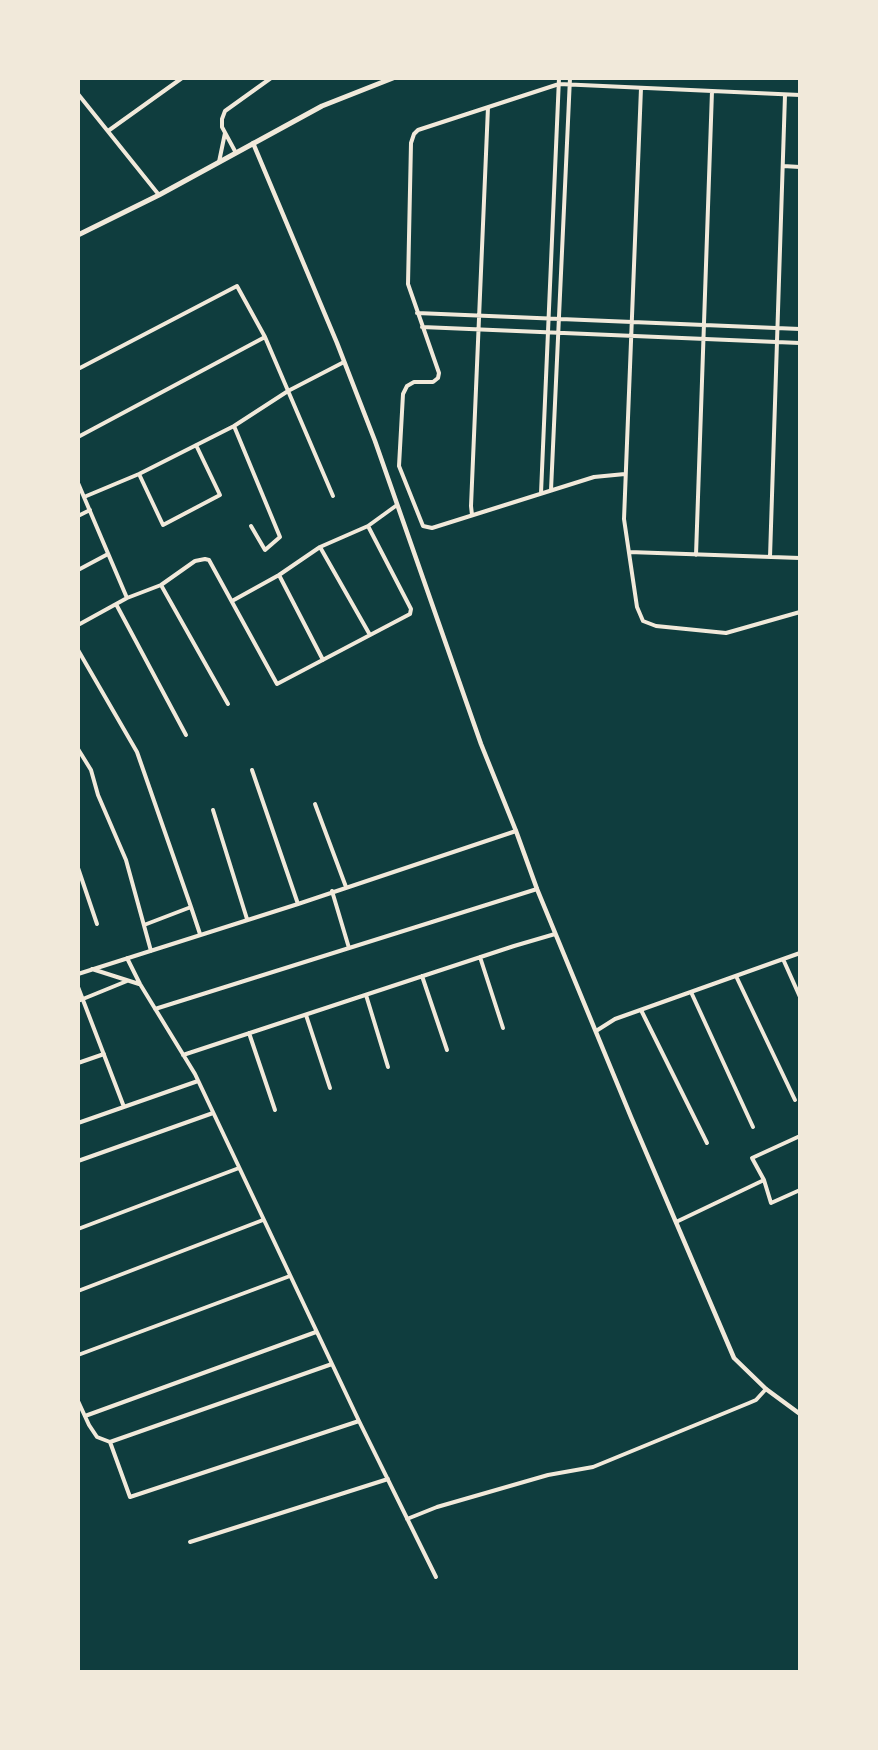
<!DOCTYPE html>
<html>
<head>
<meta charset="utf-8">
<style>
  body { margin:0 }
  #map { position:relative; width:878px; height:1750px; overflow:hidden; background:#0f3d3e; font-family:Karla,sans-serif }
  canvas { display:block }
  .frame { position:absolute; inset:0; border:80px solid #f1e9da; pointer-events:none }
</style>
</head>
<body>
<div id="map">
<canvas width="878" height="1750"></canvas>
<div class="frame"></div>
</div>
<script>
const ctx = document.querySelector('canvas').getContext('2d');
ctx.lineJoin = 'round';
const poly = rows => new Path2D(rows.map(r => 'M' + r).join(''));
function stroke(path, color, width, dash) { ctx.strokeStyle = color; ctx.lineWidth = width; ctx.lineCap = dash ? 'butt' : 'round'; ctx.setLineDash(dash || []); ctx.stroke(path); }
stroke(poly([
  [641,88,624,519,637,607,643,621,656,626,726,633,800,612],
  [78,94,159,195],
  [108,131,182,78],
  [236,153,222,127,222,119,225,111,271,78],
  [219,162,225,133],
  [783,166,800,167],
  [417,313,800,329],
  [422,327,800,343],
  [78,369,237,286,265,337,333,496],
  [234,426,280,537,265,550,251,526],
  [78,437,265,337],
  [139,474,163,525,220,495,196,445],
  [625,474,594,477,432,528,423,526,399,466,403,394,407,386,414,382,433,382,438,378,439,373,408,284,411,143,414,134,418,130,559,84,800,95],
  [78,483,127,598],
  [551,490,570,78],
  [541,493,559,78],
  [84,497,139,474,234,426,288,391,344,362],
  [472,515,471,506,488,107],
  [78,516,90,510],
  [320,547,370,635],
  [629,552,800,558],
  [696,555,712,91],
  [770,557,785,95],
  [78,570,108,554],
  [279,575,323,660],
  [161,585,228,704],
  [232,601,279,575,320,547,368,526,397,505],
  [116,604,186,735],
  [78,625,127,598,161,585,195,561,205,559,209,560,277,684,410,614,411,609,368,526],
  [78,650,137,752,191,907,144,925],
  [78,749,91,770,98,795,126,860,151,951],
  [252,770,298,904],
  [315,804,346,887],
  [213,810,247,919],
  [78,868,97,924],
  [332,891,349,948],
  [191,907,200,934],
  [480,957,503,1028],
  [127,958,140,984,195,1074,359,1421,436,1577],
  [783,959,800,997],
  [92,969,139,984],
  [78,974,298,904,516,831],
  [422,976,447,1050],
  [736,976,795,1100],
  [78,987,124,1107],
  [691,992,753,1127],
  [366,995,388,1067],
  [78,1001,127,981],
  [155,1009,537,889],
  [641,1010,707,1143],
  [306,1015,330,1088],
  [596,1031,615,1019,800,953],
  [249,1033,275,1110],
  [183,1055,514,946,555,934],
  [78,1063,104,1054],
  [78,1123,198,1081],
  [800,1136,752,1158,764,1180,771,1203,800,1190],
  [78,1161,213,1113],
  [676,1222,764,1180],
  [78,1229,239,1168],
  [78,1291,263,1220],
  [78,1355,290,1276],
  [78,1401,89,1425,97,1437,110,1442,332,1364],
  [85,1416,316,1332],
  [110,1442,130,1497,359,1421],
  [407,1519,437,1507,548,1475,593,1467,749,1403,756,1400,766,1389],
  [190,1542,388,1479]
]), '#f1e9da', 4);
stroke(poly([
  [253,143,337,343,375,441,481,744,516,831,537,889,631,1117,734,1358,766,1389,800,1414]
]), '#f1e9da', 4.5);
stroke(poly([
  [78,235,159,195,322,106,393,78]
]), '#f1e9da', 5);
</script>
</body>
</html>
